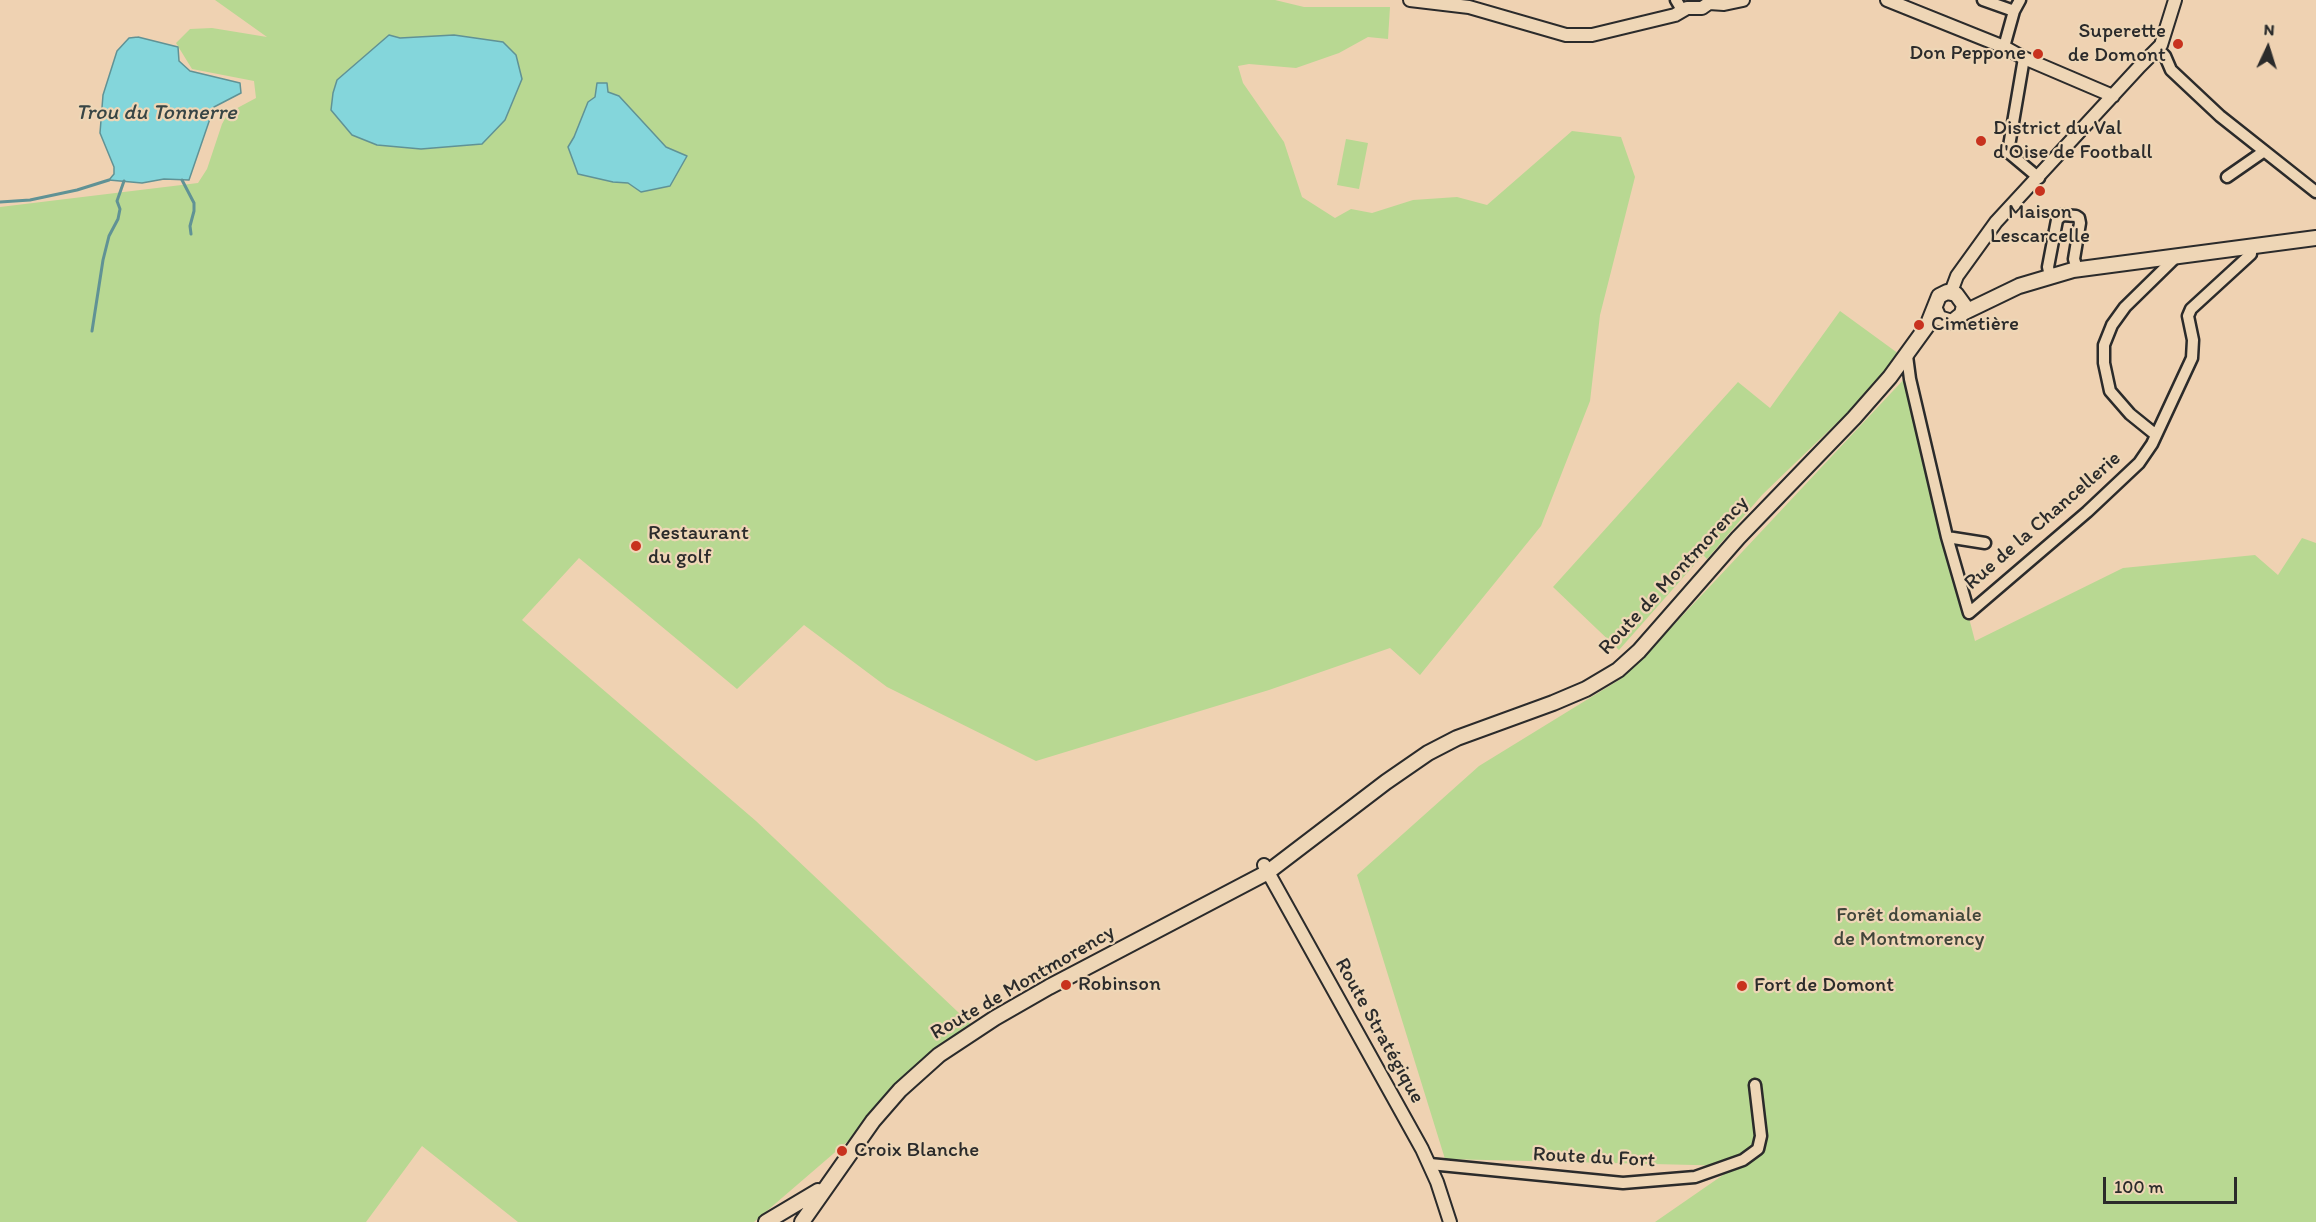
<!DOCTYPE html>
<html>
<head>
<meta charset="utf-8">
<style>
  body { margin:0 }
  #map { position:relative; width:2316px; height:1222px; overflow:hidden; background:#efd2b2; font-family:Itim,sans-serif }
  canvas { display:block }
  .north { position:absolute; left:2238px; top:18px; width:60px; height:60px; -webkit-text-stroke:4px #eed6b6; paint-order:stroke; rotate:4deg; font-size:16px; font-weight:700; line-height:24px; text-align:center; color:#2b2b2b }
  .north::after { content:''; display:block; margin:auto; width:21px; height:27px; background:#2b2b2b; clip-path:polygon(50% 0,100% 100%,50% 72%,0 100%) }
  .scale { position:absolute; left:2103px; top:1177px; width:134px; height:27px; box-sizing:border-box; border:3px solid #2b2b2b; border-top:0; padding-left:8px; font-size:18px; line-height:21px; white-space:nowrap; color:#2b2b2b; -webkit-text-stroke:4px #eed6b6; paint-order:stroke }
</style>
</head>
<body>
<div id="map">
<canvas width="2316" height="1222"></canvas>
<div class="north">N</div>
<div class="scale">100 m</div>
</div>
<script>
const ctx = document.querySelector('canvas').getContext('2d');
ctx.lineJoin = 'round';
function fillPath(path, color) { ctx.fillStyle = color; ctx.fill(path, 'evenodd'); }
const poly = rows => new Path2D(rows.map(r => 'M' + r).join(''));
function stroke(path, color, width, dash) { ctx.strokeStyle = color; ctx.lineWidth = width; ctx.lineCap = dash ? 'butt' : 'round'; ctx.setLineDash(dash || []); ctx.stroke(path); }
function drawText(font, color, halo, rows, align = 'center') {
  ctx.font = font + ' Itim,sans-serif'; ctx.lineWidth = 4.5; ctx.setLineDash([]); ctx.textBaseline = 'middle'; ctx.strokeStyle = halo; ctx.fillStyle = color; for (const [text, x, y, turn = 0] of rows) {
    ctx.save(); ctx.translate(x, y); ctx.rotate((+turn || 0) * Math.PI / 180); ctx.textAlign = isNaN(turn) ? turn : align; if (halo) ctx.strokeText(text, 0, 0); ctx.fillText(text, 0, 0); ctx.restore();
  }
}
fillPath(poly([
  [215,0,1275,0,1304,7,1390,7,1388,39,1368,37,1339,53,1296,68,1249,64,1238,66,1243,83,1284,142,1302,197,1335,218,1351,209,1372,213,1413,200,1457,197,1487,205,1572,131,1621,137,1635,177,1600,315,1590,401,1541,526,1420,675,1390,648,1269,690,1036,761,887,687,804,625,737,689,579,558,522,620,756,821,977,1030,754,1222,518,1222,422,1146,366,1222,0,1222,0,207,198,183,207,169,222,124,228,113,256,98,254,81,192,69,176,43,190,29,212,28,267,37],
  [1346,139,1368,143,1359,189,1337,185],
  [1840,311,1899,354,1848,412,1762,495,1707,559,1703,555,1619,650,1553,587,1738,382,1770,408],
  [1906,377,1975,641,2123,568,2255,555,2278,575,2302,538,2316,543,2316,1222,1655,1222,1736,1166,1445,1159,1357,875,1479,766,1619,680,1639,662]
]), '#b8d892');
const water = poly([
  [389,35,400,38,454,35,503,42,516,55,522,79,505,120,482,144,421,149,377,145,352,135,331,110,333,93,337,80,389,35],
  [138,37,178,47,179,61,190,71,240,83,241,93,214,107,189,180,164,179,142,183,109,180,114,174,114,167,100,133,103,95,117,51,129,38,138,37],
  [597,83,607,83,608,92,619,96,666,147,687,156,670,186,641,192,628,183,613,182,578,174,568,147,574,137,588,102,595,97,597,83]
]);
fillPath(water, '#84d6db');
stroke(water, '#609295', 1.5);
stroke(poly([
  [182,180,194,203,194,211,190,226,191,234],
  [0,202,30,200,77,190,109,180],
  [92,331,103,260,109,236,118,219,120,209,117,201,124,181]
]), '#609295', 3);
const minor = poly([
  [1676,0,1682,10],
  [1983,0,2014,11],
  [2004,47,2014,11,2020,0],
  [2158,49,2165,56,2171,70,2220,116,2316,192],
  [2024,58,2008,152,2039,178],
  [2227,177,2263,152],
  [2050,276,2048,267,2057,220,2062,215,2076,216,2079,218,2080,223,2074,259,2077,269],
  [1907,356,1910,379,1947,537,1969,613,2087,512,2139,463,2152,444,2192,358,2193,340,2188,316,2191,309,2251,254,2251,246],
  [2156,435,2130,414,2110,391,2104,363,2104,345,2112,325,2125,307,2173,260,2172,256],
  [1947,537,1985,543],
  [1430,1164,1623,1183,1695,1177,1743,1160,1758,1149,1761,1136,1755,1085]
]);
const tertiary = poly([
  [1410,0,1469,7,1566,35,1592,35,1675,15,1687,8,1702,8,1709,3,1724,4,1743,0],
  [1887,0,2004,47,2024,58,2113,96],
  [1951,292,1957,276,1996,222,2140,66,2161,45,2175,0],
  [1264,865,1422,1149,1437,1182,1450,1222]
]);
const secondary = poly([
  [1963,313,2019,286,2073,270,2316,238],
  [766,1222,818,1191],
  [802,1222,873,1121,900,1090,939,1055,995,1018,1049,987,1268,872,1386,782,1428,753,1457,738,1553,703,1586,689,1618,670,1639,651,1738,538,1854,418,1890,377,1927,326,1939,296,1947,292,1956,294,1964,305,1962,314,1952,322,1939,318,1935,309]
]);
stroke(minor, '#2b2b2b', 15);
stroke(tertiary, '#2b2b2b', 16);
stroke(secondary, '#2b2b2b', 18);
stroke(minor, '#eed6b6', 10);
stroke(tertiary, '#eed6b6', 12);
stroke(secondary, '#eed6b6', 14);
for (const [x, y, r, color] of [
  [2178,44,6,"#c8321e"],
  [2038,54,6,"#c8321e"],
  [1981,141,6,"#c8321e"],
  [2040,191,6,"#c8321e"],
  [1919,325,6,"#c8321e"],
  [636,546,6,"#c8321e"],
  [1066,985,6,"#c8321e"],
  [1742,986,6,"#c8321e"],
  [842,1151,6,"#c8321e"]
]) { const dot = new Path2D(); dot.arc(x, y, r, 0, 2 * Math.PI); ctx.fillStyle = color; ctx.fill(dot); stroke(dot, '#eed6b6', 2); }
drawText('21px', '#2b2b2b', '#eed6b6', [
  ["Superette",2166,32,"right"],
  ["de Domont",2166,56,"right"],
  ["Don Peppone",2026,54,"right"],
  ["District du Val",1993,129],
  ["d'Oise de Football",1993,153],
  ["Maison",2040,213,"center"],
  ["Lescarcelle",2040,237,"center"],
  ["Cimetière",1931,325],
  ["Restaurant",648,534],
  ["du golf",648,558],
  ["Robinson",1078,985],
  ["Fort de Domont",1754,986],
  ["Croix Blanche",854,1151]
], 'left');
drawText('21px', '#2b2b2b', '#eed6b6', [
  ["Rue de la Chancellerie",2043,521,-41],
  ["Route de Montmorency",1674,576,-47],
  ["Route de Montmorency",1023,983,-30],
  ["Route Stratégique",1379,1031,61],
  ["Route du Fort",1594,1158,3]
]);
drawText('21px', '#40453a', '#eed6b6', [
  ["Forêt domaniale",1909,916],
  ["de Montmorency",1909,940]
]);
drawText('italic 22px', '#384545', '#eed6b6', [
  ["Trou du Tonnerre",156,113]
]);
</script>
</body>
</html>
